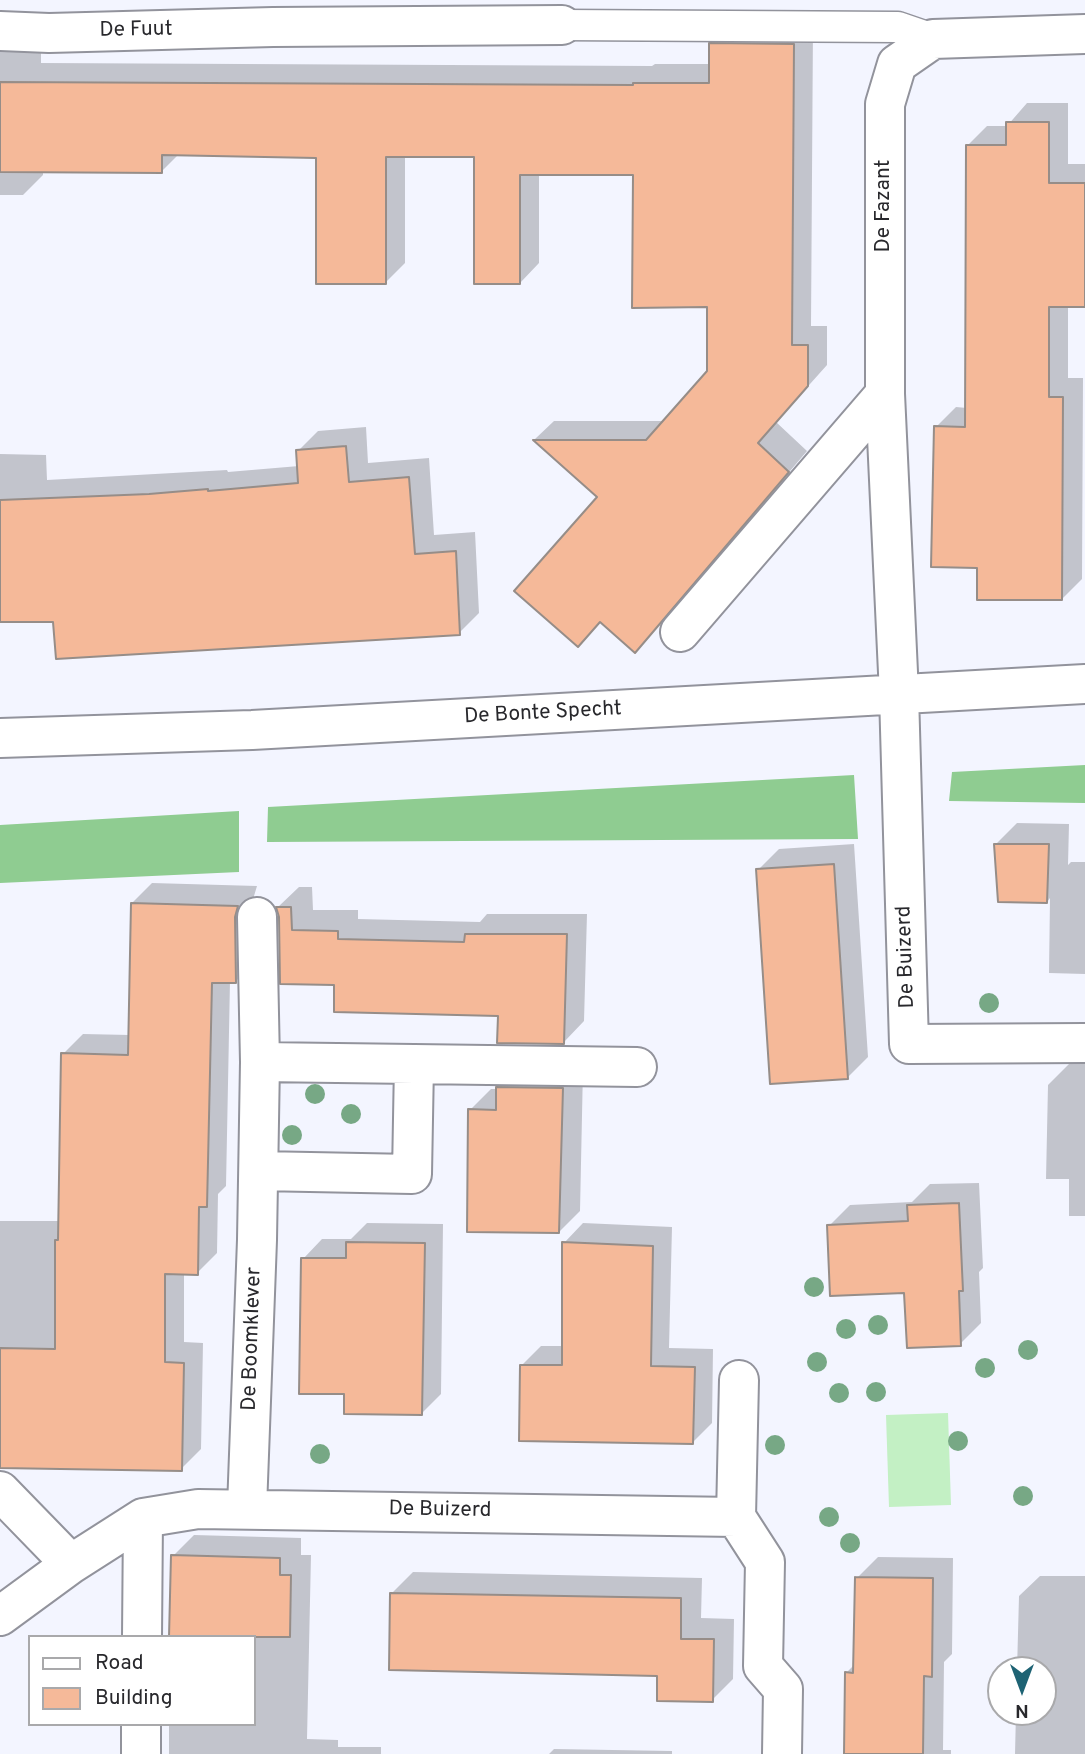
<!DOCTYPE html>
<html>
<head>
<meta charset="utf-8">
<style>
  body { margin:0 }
  #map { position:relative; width:1085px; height:1754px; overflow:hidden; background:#f3f5ff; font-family:Overpass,sans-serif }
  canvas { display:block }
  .legend { position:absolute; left:28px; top:1635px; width:228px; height:91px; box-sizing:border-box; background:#fff; border:2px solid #a9a9ab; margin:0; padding:9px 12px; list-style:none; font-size:21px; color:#28282c }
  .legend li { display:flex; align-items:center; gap:14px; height:35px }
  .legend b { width:35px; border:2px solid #a9a9ab }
  .north { position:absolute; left:987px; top:1656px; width:70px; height:70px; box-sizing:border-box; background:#fff; border:2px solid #a9a9ab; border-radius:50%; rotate:180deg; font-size:19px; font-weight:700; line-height:28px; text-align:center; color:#28282c }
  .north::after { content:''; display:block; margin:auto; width:24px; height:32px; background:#1e6374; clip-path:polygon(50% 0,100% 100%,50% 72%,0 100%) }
</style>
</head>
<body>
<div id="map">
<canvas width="1085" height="1754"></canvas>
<ul class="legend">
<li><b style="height:9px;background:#fff"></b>Road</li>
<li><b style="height:19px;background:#f5b999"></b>Building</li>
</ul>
<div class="north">N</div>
</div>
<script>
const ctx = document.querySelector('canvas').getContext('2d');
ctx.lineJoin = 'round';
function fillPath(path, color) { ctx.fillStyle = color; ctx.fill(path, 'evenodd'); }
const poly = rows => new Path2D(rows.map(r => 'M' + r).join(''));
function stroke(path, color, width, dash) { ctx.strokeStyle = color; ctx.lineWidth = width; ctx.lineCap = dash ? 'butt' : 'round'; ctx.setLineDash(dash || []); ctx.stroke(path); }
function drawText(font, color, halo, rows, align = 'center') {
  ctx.font = font + ' Overpass,sans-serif'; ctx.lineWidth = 6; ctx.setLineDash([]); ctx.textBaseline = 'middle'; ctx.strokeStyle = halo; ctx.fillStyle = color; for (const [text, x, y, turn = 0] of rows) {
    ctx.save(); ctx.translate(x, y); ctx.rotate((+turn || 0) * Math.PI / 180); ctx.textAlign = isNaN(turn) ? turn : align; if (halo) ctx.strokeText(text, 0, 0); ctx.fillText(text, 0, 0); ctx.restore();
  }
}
fillPath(poly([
  [948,1413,951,1505,889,1507,886,1415]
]), '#c3f0c4');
fillPath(poly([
  [1085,765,1085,803,949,801,952,772],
  [854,775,858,839,267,842,268,807],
  [239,811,239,872,0,883,0,825]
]), '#8fcc91');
fillPath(poly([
  [730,24,813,25,811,326,827,326,827,365,776,422,807,451,654,631,635,650,601,621,578,645,600,497,535,439,554,421,666,421,709,372,709,305,634,173,539,173,539,263,520,283,476,155,405,155,405,263,385,283,318,157,179,154,162,171,43,170,43,175,23,195,0,195,0,33,41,35,41,63,652,66,655,64,711,64,711,44],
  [1027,103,1068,103,1068,164,1085,164,1085,305,1068,305,1068,378,1083,378,1082,579,1062,599,979,566,936,427,956,407,967,408,967,146,987,126,1007,126],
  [366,427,368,463,429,458,434,535,475,532,479,613,459,633,0,620,0,454,46,455,47,480,227,470,228,472,299,466,298,451,318,431],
  [1017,823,1069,824,1068,865,1071,862,1085,862,1085,974,1049,973,1050,898,1047,902,996,844],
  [854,844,868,1057,847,1078,758,870,779,849],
  [152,883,257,886,254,896,256,961,236,981,230,981,226,1186,218,1194,217,1253,197,1273,184,1273,184,1342,203,1343,201,1449,181,1469,0,1466,0,1221,60,1221,63,1054,83,1034,130,1035,132,903],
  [299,887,312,887,313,910,358,910,358,919,480,922,487,914,587,914,584,1021,564,1042,500,1014,336,983,281,916,278,907],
  [1069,1064,1085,1064,1085,1216,1069,1216,1069,1179,1046,1179,1048,1085],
  [519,1067,583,1068,580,1211,559,1232,470,1110,491,1089,498,1089],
  [979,1183,983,1268,979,1272,981,1323,960,1344,905,1292,829,1226,850,1205,912,1202,930,1184],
  [367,1223,443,1224,441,1394,422,1413,346,1392,303,1259,322,1239,351,1239],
  [583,1223,672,1227,669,1348,713,1349,712,1423,693,1442,522,1365,541,1346,564,1346,564,1243],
  [194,1535,301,1538,301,1555,311,1555,307,1739,338,1740,338,1747,381,1747,381,1754,169,1754,169,1724,254,1724,254,1637,173,1556],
  [878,1557,953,1558,952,1654,944,1662,943,1750,951,1750,951,1754,845,1754,846,1673,855,1664,857,1578],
  [413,1572,702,1578,701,1618,734,1619,733,1679,712,1700,659,1674,392,1593],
  [1040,1576,1085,1576,1085,1754,1015,1754,1016,1712,1043,1712,1043,1670,1017,1670,1019,1596],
  [554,1749,672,1751,672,1754,549,1754]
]), '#0003');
const building = poly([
  [709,43,794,44,792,345,808,345,808,386,758,443,789,472,635,653,600,622,578,647,514,591,597,497,533,440,646,440,707,371,707,307,632,308,633,175,520,175,520,284,474,284,474,157,386,157,386,284,316,284,316,158,162,155,162,173,0,172,0,82,633,85,633,83,709,83,709,43],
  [1006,122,1049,122,1049,183,1085,183,1085,307,1049,307,1049,397,1063,397,1062,600,977,600,977,568,931,567,934,426,965,427,966,145,1006,145,1006,122],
  [346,446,349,482,409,477,415,554,456,551,460,635,56,659,53,622,0,622,0,500,149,494,208,489,208,491,298,483,296,450,346,446],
  [994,844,1049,844,1047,903,998,902,994,844],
  [834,864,848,1079,770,1084,756,869,834,864],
  [131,903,238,906,235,917,236,983,212,983,207,1207,199,1207,198,1275,165,1274,165,1362,184,1363,182,1471,0,1468,0,1348,55,1349,55,1240,58,1240,61,1053,128,1055,131,903],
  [276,907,291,907,292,930,338,931,338,939,464,942,465,934,567,934,564,1044,497,1043,498,1016,334,1012,334,985,280,984,279,917,276,907],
  [496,1087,563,1088,559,1233,467,1232,468,1109,496,1110,496,1087],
  [959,1203,963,1291,959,1291,961,1346,907,1348,904,1293,830,1296,827,1225,908,1221,907,1205,959,1203],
  [346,1242,425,1243,422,1415,344,1414,344,1394,299,1394,301,1258,346,1258,346,1242],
  [562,1242,653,1246,651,1366,695,1367,693,1444,519,1441,520,1365,562,1365,562,1242],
  [171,1555,280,1558,280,1575,291,1575,290,1637,169,1637,171,1555],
  [855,1577,933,1578,932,1677,924,1676,923,1754,844,1754,845,1672,853,1673,855,1577],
  [390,1593,681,1598,681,1639,714,1639,713,1702,657,1701,657,1676,389,1670,390,1593]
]);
fillPath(building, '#f5b999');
stroke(building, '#968d88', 2);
const lane = poly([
  [562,25,898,27,933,39]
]);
const street = poly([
  [0,31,49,33,273,27,562,25],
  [1085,34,933,39,897,64,885,104,885,394,899,694,909,1044,1085,1043],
  [680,632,885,394],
  [0,738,252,730,1085,684],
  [257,917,260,1062],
  [414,1064,637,1067],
  [739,1380,736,1517,765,1562,763,1666,783,1689,782,1754],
  [0,1491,71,1564],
  [247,1508,257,1240,260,1062,414,1064,412,1174,259,1171],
  [0,1616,71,1564,143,1518,198,1509,736,1517],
  [142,1637,143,1518],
  [141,1754,141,1724]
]);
stroke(lane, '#92939c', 33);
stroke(street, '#92939c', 42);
stroke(lane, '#fff', 30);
stroke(street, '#fff', 38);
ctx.fillStyle = '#77a885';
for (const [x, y] of [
  [989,1003],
  [315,1094],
  [351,1114],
  [292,1135],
  [814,1287],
  [878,1325],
  [846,1329],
  [1028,1350],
  [817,1362],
  [985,1368],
  [876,1392],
  [839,1393],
  [958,1441],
  [775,1445],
  [320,1454],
  [1023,1496],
  [829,1517],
  [850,1543]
]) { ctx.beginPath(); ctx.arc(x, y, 10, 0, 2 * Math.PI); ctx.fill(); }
drawText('21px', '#28282c', '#fff', [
  ["De Fuut",136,31,-1],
  ["De Fazant",885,206,-90],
  ["De Bonte Specht",543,714,-3],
  ["De Buizerd",907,957,-92],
  ["De Boomklever",253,1339,-88],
  ["De Buizerd",440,1511,1]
]);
</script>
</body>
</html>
